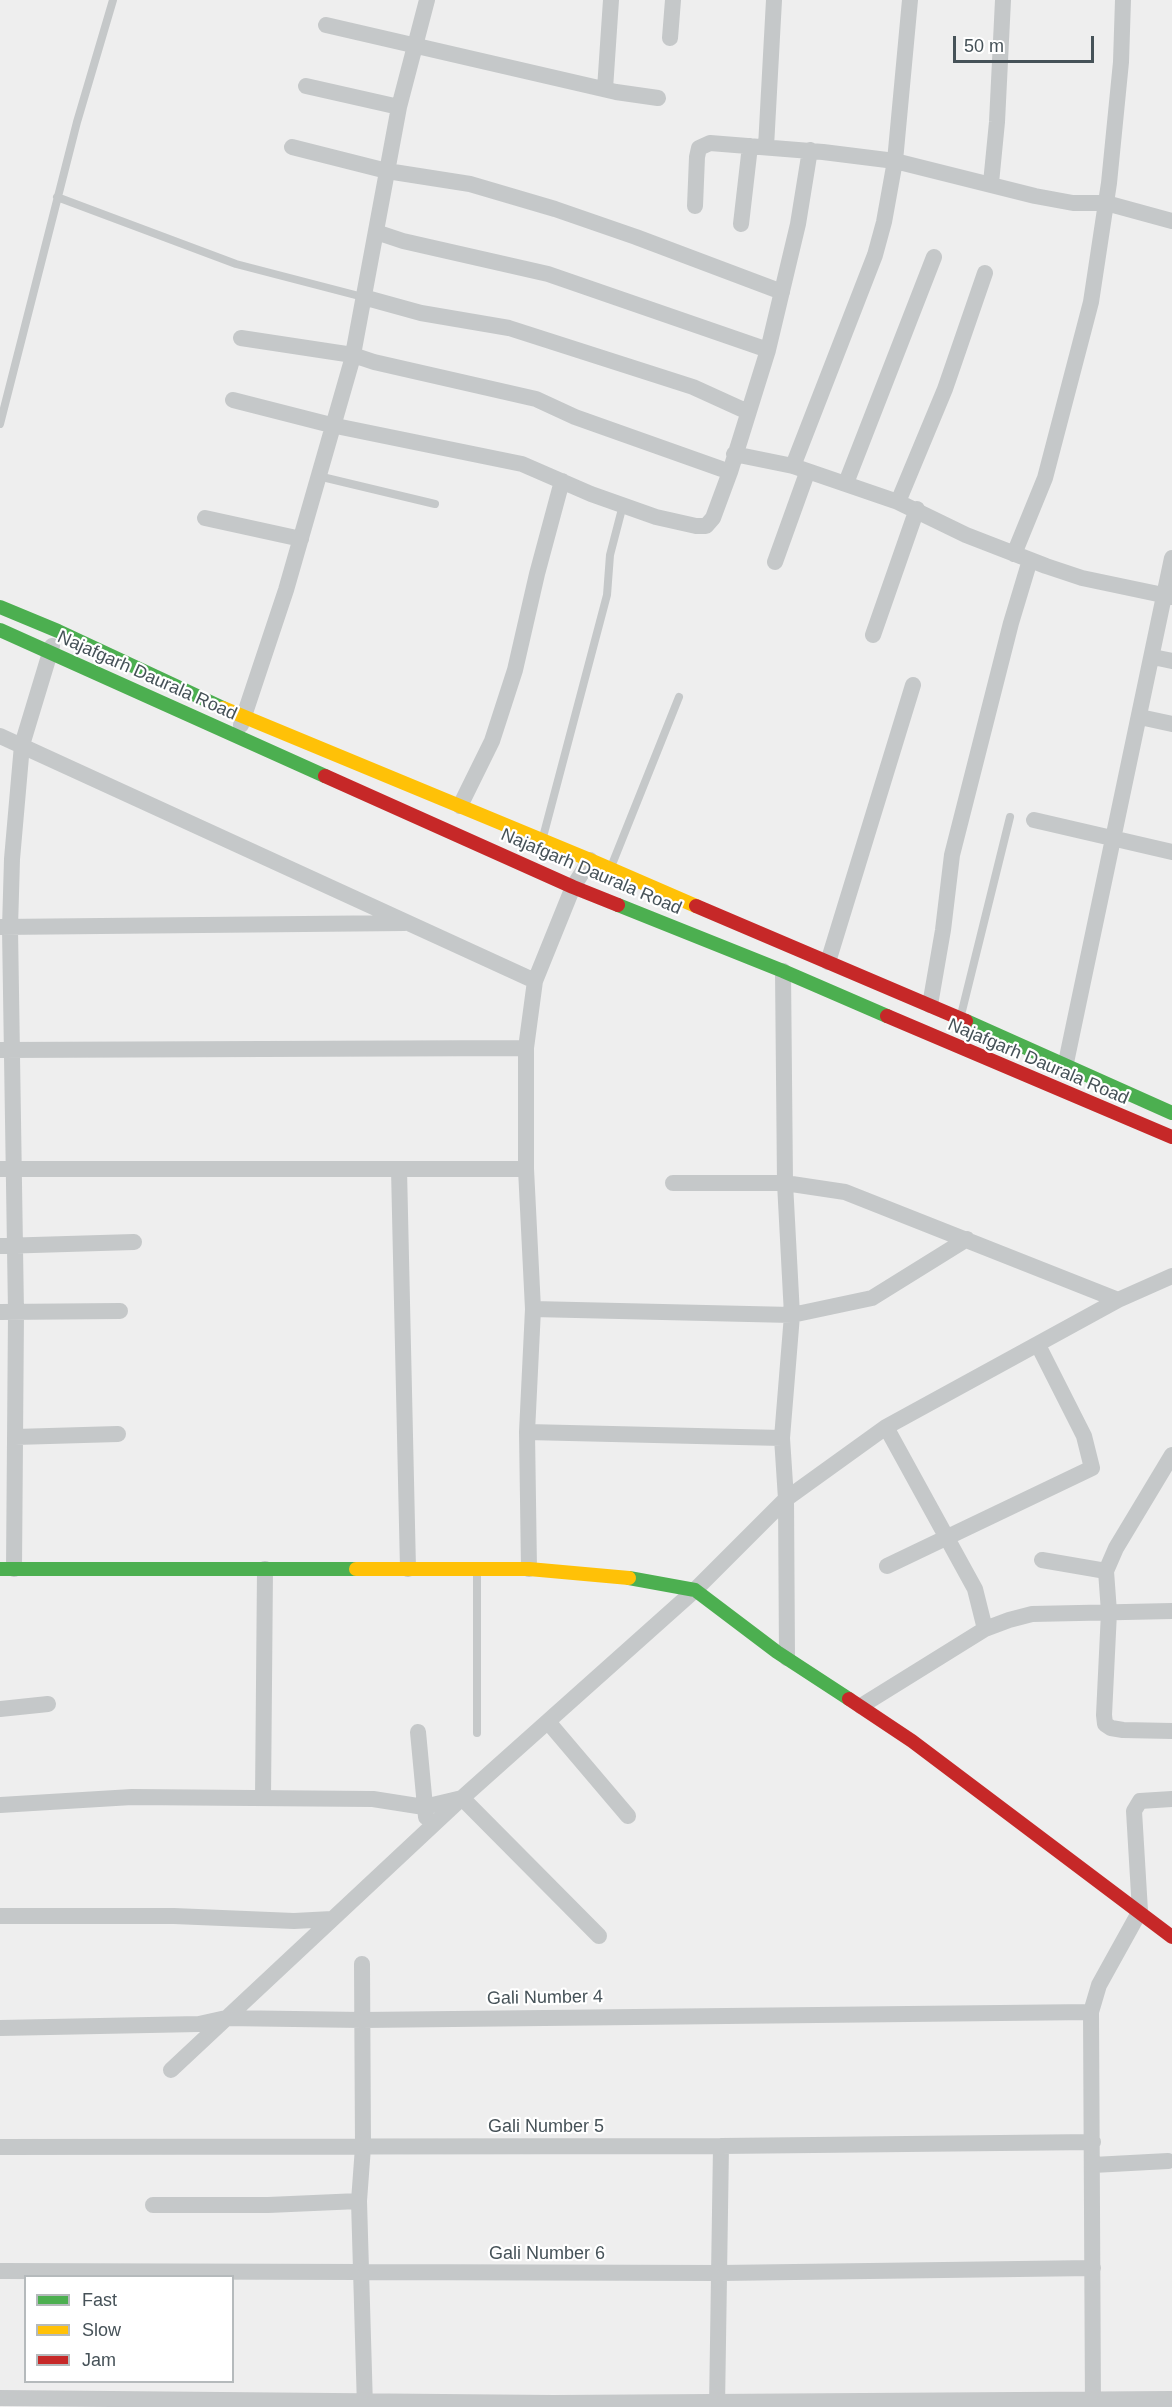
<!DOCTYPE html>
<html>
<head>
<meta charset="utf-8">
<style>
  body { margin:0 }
  #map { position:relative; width:1172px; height:2407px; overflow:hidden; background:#eee; font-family:Arial,sans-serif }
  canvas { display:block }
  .legend { position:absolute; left:24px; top:2275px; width:210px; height:108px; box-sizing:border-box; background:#fff; border:2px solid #b5babc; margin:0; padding:8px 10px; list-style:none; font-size:18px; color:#465258 }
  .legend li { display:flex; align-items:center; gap:12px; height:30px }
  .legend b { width:30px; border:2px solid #b5babc }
  .scale { position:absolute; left:953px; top:36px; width:141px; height:27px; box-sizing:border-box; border:3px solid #465258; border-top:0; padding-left:8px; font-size:18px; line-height:21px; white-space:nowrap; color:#465258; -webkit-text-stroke:4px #fff; paint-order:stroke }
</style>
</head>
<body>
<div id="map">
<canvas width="1172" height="2407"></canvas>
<ul class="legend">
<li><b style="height:8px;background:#4caf50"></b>Fast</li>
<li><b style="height:8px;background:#ffc107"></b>Slow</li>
<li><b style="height:8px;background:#c62828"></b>Jam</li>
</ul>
<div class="scale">50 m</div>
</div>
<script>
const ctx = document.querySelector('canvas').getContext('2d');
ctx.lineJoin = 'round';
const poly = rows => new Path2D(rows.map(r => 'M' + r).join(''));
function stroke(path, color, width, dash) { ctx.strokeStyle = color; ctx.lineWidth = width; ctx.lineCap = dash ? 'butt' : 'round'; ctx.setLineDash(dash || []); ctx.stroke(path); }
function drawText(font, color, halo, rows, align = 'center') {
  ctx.font = font + ' Arial,sans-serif'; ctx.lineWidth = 4.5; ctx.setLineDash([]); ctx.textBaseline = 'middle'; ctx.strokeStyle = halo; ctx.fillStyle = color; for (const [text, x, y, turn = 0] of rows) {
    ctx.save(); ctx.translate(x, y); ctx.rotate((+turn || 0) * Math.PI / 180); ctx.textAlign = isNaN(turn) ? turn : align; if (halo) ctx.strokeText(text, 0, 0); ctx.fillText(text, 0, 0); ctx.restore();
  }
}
stroke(poly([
  [57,197,236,264,363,297],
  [0,424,77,122,113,0],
  [318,476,435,504],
  [543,837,607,595,610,555,623,505],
  [611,867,679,697],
  [961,1015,1010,817],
  [477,1570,477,1733]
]), '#c5c8c9', 8);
stroke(poly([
  [326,25,616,92,658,98],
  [670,38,673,0],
  [306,86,399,107],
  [605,89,611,0],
  [292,147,387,171,470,184,555,209,636,237,782,292],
  [766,147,774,0],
  [991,183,997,122,1003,0],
  [695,206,697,157,699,148,710,143,823,152,895,161,1035,196,1073,203,1106,203,1172,221],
  [741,224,750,146],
  [376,232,403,241,548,274,768,350],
  [363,297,421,313,509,328,693,387,748,412],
  [241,338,353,355,374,362,536,399,575,417,730,472],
  [233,400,331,425,522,464,591,494,656,517,696,526,706,526,713,518,730,472,768,350,798,224,810,150],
  [734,454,793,466,898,502,966,535,1046,566,1082,578,1172,597],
  [793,466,875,255,884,222,895,161,910,0],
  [846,483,934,257],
  [898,502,945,389,985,273],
  [205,518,301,539],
  [1014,554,1045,478,1091,302,1109,183,1121,62,1123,0],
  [775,562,807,473],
  [873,635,917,509],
  [1153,657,1172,661],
  [1140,717,1172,724],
  [241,725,286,590,352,360,399,107,427,0],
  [0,736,535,981],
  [460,806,492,741,515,670,537,574,562,481],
  [1034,820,1172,852],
  [0,927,405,923],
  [828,962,913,685],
  [783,971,785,1183,792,1315,782,1438,786,1499,787,1658],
  [930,1005,943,930,952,855,1011,623,1030,560],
  [0,1050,526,1048],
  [1064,1072,1172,558],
  [0,1169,526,1169],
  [399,1169,408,1569],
  [673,1183,785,1183,845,1192,1118,1300],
  [0,1246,134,1242],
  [533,1309,792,1315,872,1298,967,1239],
  [0,1312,120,1311],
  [886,1427,975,1589,985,1629],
  [527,1432,782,1438],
  [15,1437,118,1434],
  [1172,1455,1116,1548,1106,1571,1109,1612,1104,1715,1105,1724,1111,1728,1123,1730,1172,1731],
  [1042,1560,1106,1571],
  [887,1566,1092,1468,1084,1436,1038,1345],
  [14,1569,16,1312,10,928,12,859,22,745,52,646],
  [529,1569,527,1432,533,1309,526,1169,526,1048,535,981,573,887,590,860],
  [861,1706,985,1629,1009,1620,1032,1614,1172,1611],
  [0,1709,48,1704],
  [549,1723,628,1816],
  [418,1732,426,1817],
  [263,1798,265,1569],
  [0,1805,132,1797,373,1799,424,1807,462,1798,599,1936],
  [0,1916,174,1916,294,1921,332,1919],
  [362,1964,363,2147,359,2201,365,2407],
  [0,2028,199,2024,226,2018,362,2020,1091,2012],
  [171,2070,462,1798,695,1590,786,1499,886,1427,1118,1300,1172,1276],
  [0,2147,721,2146,1093,2142],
  [1093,2165,1168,2161],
  [153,2205,268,2205,359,2201],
  [0,2271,720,2273,1093,2268],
  [0,2398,554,2403,1172,2399],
  [717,2407,721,2146],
  [1093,2407,1091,2012,1099,1985,1140,1911,1134,1811,1140,1801,1172,1799]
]), '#c5c8c9', 16);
stroke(poly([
  [0,607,58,631,223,708],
  [0,630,325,776],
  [618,905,783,971,887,1016],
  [966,1021,1172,1113],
  [0,1569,356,1569],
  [629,1578,695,1590,777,1652,849,1699]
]), '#4caf50', 14);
stroke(poly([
  [223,708,590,860,696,906],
  [356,1569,529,1569,629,1578]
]), '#ffc107', 14);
stroke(poly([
  [325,776,573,887,618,905],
  [696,906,966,1021],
  [887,1016,1172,1137],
  [849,1699,912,1741,1172,1937]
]), '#c62828', 14);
drawText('18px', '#465258', '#fff', [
  ["Najafgarh Daurala Road",147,676,24],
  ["Najafgarh Daurala Road",591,872,23],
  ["Najafgarh Daurala Road",1038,1062,23],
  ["Gali Number 4",545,1998,-1],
  ["Gali Number 5",546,2127],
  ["Gali Number 6",547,2254]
]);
</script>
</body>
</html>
